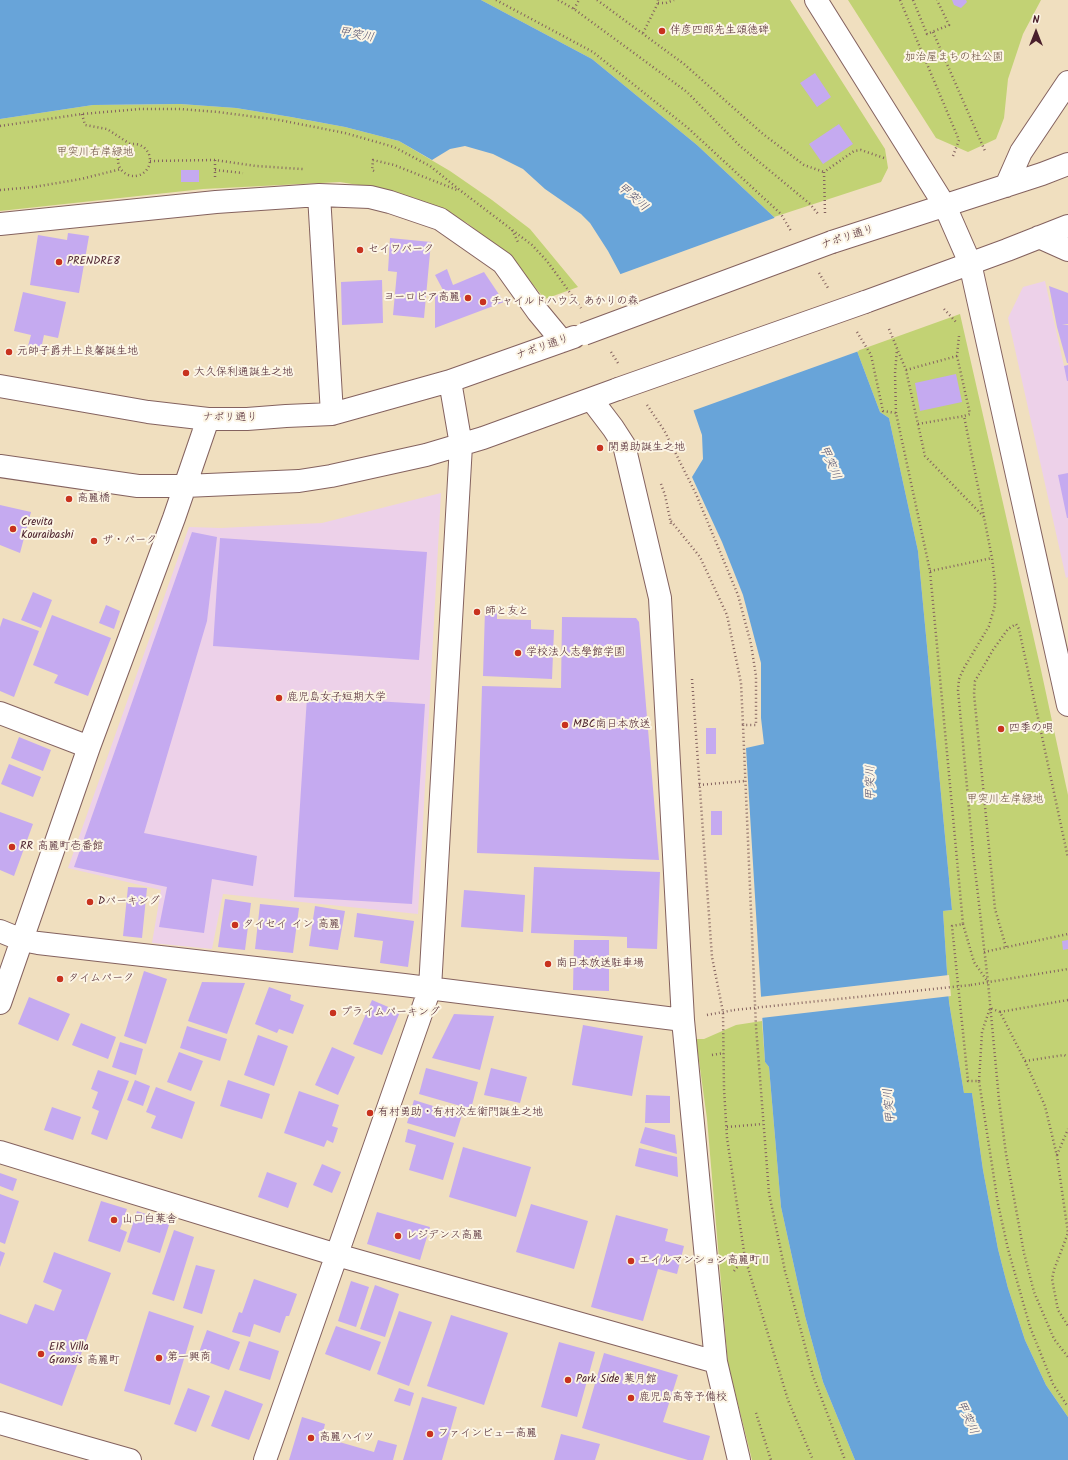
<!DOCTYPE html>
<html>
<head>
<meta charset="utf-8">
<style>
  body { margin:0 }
  #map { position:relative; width:1068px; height:1460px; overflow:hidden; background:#f0dfbf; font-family:Kalam,sans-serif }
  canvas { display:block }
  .north { position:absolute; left:1016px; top:12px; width:40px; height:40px; -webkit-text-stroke:3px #fcf5e5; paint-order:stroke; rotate:0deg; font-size:11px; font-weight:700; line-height:16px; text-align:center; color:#4a1f2b }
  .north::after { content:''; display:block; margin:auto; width:14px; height:18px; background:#4a1f2b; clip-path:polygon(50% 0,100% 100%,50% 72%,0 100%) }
</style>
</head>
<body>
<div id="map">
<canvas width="1068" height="1460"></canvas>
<div class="north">N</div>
</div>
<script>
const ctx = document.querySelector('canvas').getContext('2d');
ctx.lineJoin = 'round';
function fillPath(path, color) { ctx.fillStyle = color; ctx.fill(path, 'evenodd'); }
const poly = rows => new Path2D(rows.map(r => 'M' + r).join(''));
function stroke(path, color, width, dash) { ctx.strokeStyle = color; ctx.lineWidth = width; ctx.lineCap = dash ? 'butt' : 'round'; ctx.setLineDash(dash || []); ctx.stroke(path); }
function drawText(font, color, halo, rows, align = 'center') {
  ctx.font = font + ' Kalam,"Klee One",sans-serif'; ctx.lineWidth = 4; ctx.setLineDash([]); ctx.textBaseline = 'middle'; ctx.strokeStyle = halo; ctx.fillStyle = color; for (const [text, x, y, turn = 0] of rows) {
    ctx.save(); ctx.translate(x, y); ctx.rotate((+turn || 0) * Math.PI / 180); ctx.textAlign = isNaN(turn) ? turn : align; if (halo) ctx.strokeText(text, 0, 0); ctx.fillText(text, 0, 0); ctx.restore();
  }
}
fillPath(poly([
  [1045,281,1064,366,1068,365,1068,577,1066,578,1008,318,1023,287],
  [441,493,418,914,223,894,212,949,152,943,161,890,68,868,189,527,221,528,322,523]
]), '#edd1e9');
fillPath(poly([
  [481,0,790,0,885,149,888,168,881,182,774,217,697,145,592,59],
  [848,0,1041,0,1023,34,1008,79,1004,118,996,139,968,152,936,138],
  [180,104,236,108,291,117,345,127,399,141,450,171,492,200,530,229,578,287,545,299,508,255,467,223,415,198,370,187,340,182,203,189,0,211,0,119,93,105],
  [960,314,1041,670,1068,795,1068,1417,1046,1385,1025,1340,1008,1288,998,1249,983,1170,972,1093,964,1093,949,1002,943,911,952,910,918,551,889,418,880,412,857,351],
  [762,1021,765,1062,769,1067,781,1207,805,1316,823,1382,855,1460,752,1460,728,1364,707,1119,696,1039,704,1039,736,1025]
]), '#c2d274');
fillPath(poly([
  [0,0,481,0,592,59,697,145,774,217,857,351,880,412,889,418,918,551,952,910,943,911,949,1002,964,1093,972,1093,983,1170,998,1249,1008,1288,1025,1340,1046,1385,1068,1417,1068,1460,855,1460,823,1382,805,1316,781,1207,769,1067,765,1062,746,748,764,744,761,718,761,663,743,595,722,542,692,477,703,459,702,435,693,409,608,251,590,223,581,214,545,189,523,169,493,154,465,146,450,149,432,160,399,141,345,127,291,117,236,108,180,104,93,105,0,119]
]), '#68a4d9');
fillPath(poly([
  [777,217,859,351,692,411,618,275],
  [949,975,951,996,761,1018,759,997]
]), '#f0dfbf');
fillPath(poly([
  [952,0,966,0,967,2,961,8,954,5],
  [815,73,831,97,817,107,800,83],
  [839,124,853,144,823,164,809,144],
  [181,170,199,170,199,182,181,182],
  [68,233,89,236,79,293,30,285,38,235,67,240],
  [390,238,431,242,424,318,393,315,397,272,388,271],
  [447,269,453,285,484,272,504,302,435,328,435,294,443,290,435,275],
  [382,280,383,323,342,325,341,282],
  [1049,286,1068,293,1068,324,1062,325,1068,325,1068,363,1067,363,1057,327],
  [23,292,66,302,58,338,44,335,41,349,28,346,31,335,14,331],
  [1068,365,1068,381,1067,381,1064,366],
  [956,374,962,402,920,411,915,383],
  [1068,473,1068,518,1067,518,1058,475],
  [0,505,31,512,20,553,0,545],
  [192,532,217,537,207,621,144,833,257,856,253,886,212,879,204,933,159,927,167,887,74,867],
  [220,538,427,552,419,660,213,646],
  [33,592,52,600,41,628,21,620],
  [106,605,120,611,114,629,99,623],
  [485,610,497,610,497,619,531,620,531,629,554,630,552,679,483,676],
  [52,615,111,638,88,696,54,683,58,675,33,665],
  [562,617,636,618,639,622,659,860,477,853,482,686,561,688],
  [3,618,39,631,14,697,0,691,0,627],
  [307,697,425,704,412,904,294,897],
  [706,728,716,728,716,754,706,754],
  [19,737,51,750,43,771,11,758],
  [9,764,41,777,33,797,1,784],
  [711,811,722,811,722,835,711,835],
  [0,812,33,824,14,876,0,870],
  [534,867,660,872,657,949,627,948,627,937,531,933],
  [128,887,147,888,142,938,123,936],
  [464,890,525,895,523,932,461,927],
  [225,899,251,903,245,950,218,947],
  [260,904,299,908,293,953,255,949],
  [315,906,345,911,338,950,309,946],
  [357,913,414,921,408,967,380,963,383,941,354,937],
  [574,940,609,940,609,991,573,990],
  [1068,940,1068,949,1063,950,1062,941],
  [144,971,167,979,146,1044,124,1036],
  [202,982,245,983,227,1034,188,1021],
  [269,987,291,995,290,1000,304,1005,293,1034,279,1029,277,1033,255,1024],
  [29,997,70,1014,58,1041,18,1024],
  [372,1000,400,1012,382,1055,353,1044],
  [454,1014,494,1016,480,1070,432,1058],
  [81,1023,116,1037,108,1059,72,1045],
  [583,1025,643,1036,632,1096,572,1085],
  [187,1026,227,1039,220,1061,180,1048],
  [258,1035,288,1046,274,1086,244,1075],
  [120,1042,143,1049,136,1075,112,1067],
  [332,1047,355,1057,338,1095,315,1085],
  [179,1052,203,1061,191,1091,167,1082],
  [426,1068,478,1082,471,1109,419,1094],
  [491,1068,527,1077,520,1103,484,1095],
  [98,1070,129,1081,107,1140,91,1134,99,1111,92,1108,98,1092,91,1089],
  [135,1080,150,1086,143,1106,127,1100],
  [228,1080,270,1094,262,1119,220,1106],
  [156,1087,195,1102,182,1139,151,1128,156,1116,146,1112],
  [299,1091,339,1105,332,1126,338,1128,333,1143,327,1140,324,1147,284,1133],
  [646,1095,670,1096,670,1123,645,1123],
  [414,1100,462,1115,455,1137,407,1123],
  [52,1107,81,1117,73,1140,44,1130],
  [645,1127,675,1135,677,1154,640,1143],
  [408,1129,454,1143,443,1180,409,1170,416,1145,405,1142],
  [463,1147,531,1167,516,1217,449,1197],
  [639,1148,677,1157,678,1177,635,1166],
  [322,1164,341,1172,332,1193,313,1185],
  [267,1172,297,1183,288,1208,258,1197],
  [0,1173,17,1179,13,1191,0,1186],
  [0,1194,19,1201,5,1244,0,1242],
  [101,1201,127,1209,120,1229,127,1232,120,1252,88,1241],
  [531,1204,588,1221,574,1269,516,1252],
  [137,1211,170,1222,160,1253,127,1242],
  [377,1212,430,1227,420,1260,367,1244],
  [616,1215,668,1229,665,1241,684,1246,677,1274,658,1269,643,1321,591,1307],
  [174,1230,194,1237,174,1301,152,1294],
  [0,1251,5,1253,0,1267],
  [54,1252,111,1273,62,1406,0,1383,0,1314,27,1324,35,1304,54,1311,62,1290,43,1282],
  [196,1265,215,1270,202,1314,183,1308],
  [254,1279,297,1294,289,1316,286,1316,280,1333,254,1324,250,1337,232,1332,239,1312,242,1313],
  [351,1281,369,1287,356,1327,338,1321],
  [375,1285,399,1294,385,1337,360,1329],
  [149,1311,194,1326,170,1405,124,1391],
  [399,1311,432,1322,409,1386,377,1374],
  [451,1315,508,1333,484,1405,427,1386],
  [336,1326,381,1342,370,1371,325,1354],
  [207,1330,240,1342,229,1370,197,1358],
  [249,1341,279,1351,270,1380,239,1370],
  [559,1342,595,1352,577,1417,541,1407],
  [604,1353,678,1375,663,1422,710,1436,703,1460,688,1460,582,1428],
  [188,1388,210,1396,196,1432,174,1424],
  [399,1388,414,1393,410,1406,394,1401],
  [225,1390,263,1404,249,1440,211,1426],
  [422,1397,457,1407,442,1460,403,1460],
  [302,1417,325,1424,322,1437,374,1452,378,1440,397,1445,393,1460,289,1460],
  [561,1434,600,1444,595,1460,554,1460]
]), '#c5aaf0');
const minor = poly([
  [816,0,945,206,970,263,1068,705],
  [1006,186,1021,152,1068,82],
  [319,195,332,414],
  [0,224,216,202,319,195,370,197,390,202,440,219,503,263,538,312,562,341],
  [1039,237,1068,250],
  [832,242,1042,174,1068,164],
  [865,302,1007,250,1068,226],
  [0,386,148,412,208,419,247,419,286,416,332,414,450,381,574,337],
  [591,399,613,428,624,445,660,598,683,1020,716,1362,739,1460],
  [0,466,138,486,185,486,299,481,331,476,426,455,483,438,618,389],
  [0,713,89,747],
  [0,931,22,940,38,943,404,985,683,1020],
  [0,1003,89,747,174,518,208,419],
  [0,1152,337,1255,716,1362],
  [0,1423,130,1460],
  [265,1460,430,988,461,445,450,381]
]);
stroke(minor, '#84625f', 24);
stroke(poly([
  [496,0,593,52,688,128,781,214,791,231],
  [558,0,574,9,687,92,740,146,810,204,819,215],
  [597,0,684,64,763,134,804,165,824,172],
  [900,0,959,140,953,156],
  [913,0,927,34,949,25,937,0],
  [658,3,666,3,674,0],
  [574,9,579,0],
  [933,32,985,151],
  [643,33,658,3,658,0],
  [82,114,85,125,107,129,130,144],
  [0,126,82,114,140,109,180,109,218,112,279,120,345,133,394,147,430,166,461,191,532,245,547,261,581,308],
  '118 160a16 16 0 1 1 32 0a16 16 0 1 1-32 0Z',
  [215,160,215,178],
  [150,161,215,160,256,166,303,169],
  [215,170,243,173],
  [374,171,372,170,373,160,394,165,457,190],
  [0,190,34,187,81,179,121,169],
  [825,213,824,172,854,151,861,150,884,158],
  [512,230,518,242],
  [819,273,828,288],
  [944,309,956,322],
  [889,329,906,370,925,456,984,517,992,558,995,583,995,605,989,626,964,668,959,679,958,690,973,852,988,982,999,1100,1006,1154,1024,1253,1034,1292,1054,1339,1068,1357],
  [857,332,871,355,883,411,896,413,930,571,963,924,952,926,968,1081,979,1081,998,1204,1008,1249,1030,1327,1053,1384,1068,1407],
  [959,336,957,356,970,414,964,416,984,517],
  [611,352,618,363],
  [906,370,957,356],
  [647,405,664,430,696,494,738,595,751,644,756,676,756,725,743,725,756,1027,769,1193,785,1271,813,1376,845,1460],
  [896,413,895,373,897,349],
  [918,424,964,416],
  [661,484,665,495,671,524],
  [671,521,700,557,727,615,741,683,743,725],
  [930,571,992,558],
  [692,679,712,957,723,1012,724,1089,727,1138,745,1258,788,1400,813,1460],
  [699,785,745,781],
  [963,924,974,962,988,982],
  [1006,947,995,909,974,694,975,681,993,650,1008,629,1016,624,1019,629,1068,858],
  [984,952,1068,934],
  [971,985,1068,969],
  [1000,1012,1068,1000],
  [707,1015,734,1010],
  [712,1055,724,1053],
  [1025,1061,1064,1055,1068,1057],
  [979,1081,982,1032,990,1008,1000,1012,1025,1061,1045,1106,1057,1156,1068,1233,1054,1270,1052,1279,1058,1310,1068,1326],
  [727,1127,763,1124],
  [1057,1155,1068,1129],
  [734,1271,745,1258],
  [756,1413,771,1460]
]), '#84625f', 2.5, [1, 3]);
stroke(minor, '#fff', 22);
const minorBridge = poly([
  [584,334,832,242],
  [618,389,865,302]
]);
stroke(minorBridge, '#84625f', 24, []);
stroke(poly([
  [734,1010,971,985]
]), '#84625f', 2.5, [1, 3]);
stroke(minorBridge, '#fff', 22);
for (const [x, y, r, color] of [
  [662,31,4,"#c8321e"],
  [360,250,4,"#c8321e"],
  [59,262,4,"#c8321e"],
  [468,298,4,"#c8321e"],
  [483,302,4,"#c8321e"],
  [9,352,4,"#c8321e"],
  [186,373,4,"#c8321e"],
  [600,448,4,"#c8321e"],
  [69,499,4,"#c8321e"],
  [13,529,4,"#c8321e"],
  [94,541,4,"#c8321e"],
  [477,612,4,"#c8321e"],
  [518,653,4,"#c8321e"],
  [279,698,4,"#c8321e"],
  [565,725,4,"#c8321e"],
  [1001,729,4,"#c8321e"],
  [12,847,4,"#c8321e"],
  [90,902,4,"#c8321e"],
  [235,925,4,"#c8321e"],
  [548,964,4,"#c8321e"],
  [60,979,4,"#c8321e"],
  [333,1013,4,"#c8321e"],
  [370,1113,4,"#c8321e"],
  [114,1220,4,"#c8321e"],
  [398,1236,4,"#c8321e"],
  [631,1261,4,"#c8321e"],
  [41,1354,4,"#c8321e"],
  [159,1358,4,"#c8321e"],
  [568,1380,4,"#c8321e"],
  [631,1398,4,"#c8321e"],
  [430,1434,4,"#c8321e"],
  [311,1438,4,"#c8321e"]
]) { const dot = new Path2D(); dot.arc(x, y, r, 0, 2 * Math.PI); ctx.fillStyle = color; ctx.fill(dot); stroke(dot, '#fcf5e5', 1.5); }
drawText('11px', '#4a1f2b', '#fcf5e5', [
  ["伴彦四郎先生頌徳碑",670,31],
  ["セイワパーク",368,250],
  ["PRENDRE8",67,262],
  ["ヨーロピア高麗",460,298,"right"],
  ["チャイルドハウス あかりの森",491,302],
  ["元帥子爵井上良馨誕生地",17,352],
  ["大久保利通誕生之地",194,373],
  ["関勇助誕生之地",608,448],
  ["高麗橋",77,499],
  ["Crevita",21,523],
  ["Kouraibashi",21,536],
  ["ザ・パーク",102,541],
  ["師と友と",485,612],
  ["学校法人志學館学園",526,653],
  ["鹿児島女子短期大学",287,698],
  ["MBC南日本放送",573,725],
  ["四季の唄",1009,729],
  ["RR 高麗町壱番館",20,847],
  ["Dパーキング",98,902],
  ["タイセイ イン 高麗",243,925],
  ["南日本放送駐車場",556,964],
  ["タイムパーク",68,979],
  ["プライムパーキング",341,1013],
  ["有村勇助・有村次左衛門誕生之地",378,1113],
  ["山口白葉舎",122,1220],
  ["レジデンス高麗",406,1236],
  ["エイルマンション高麗町Ⅱ",639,1261],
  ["EIR Villa",49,1348],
  ["Gransis 高麗町",49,1361],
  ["第一興商",167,1358],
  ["Park Side 葉月館",576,1380],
  ["鹿児島高等予備校",639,1398],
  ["ファインビュー高麗",438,1434],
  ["高麗ハイツ",319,1438]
], 'left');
drawText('11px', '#684c3d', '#fcf5e5', [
  ["加治屋まちの杜公園",954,58],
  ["甲突川右岸緑地",95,153],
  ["甲突川左岸緑地",1005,800]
]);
drawText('11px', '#4a1f2b', '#fcf5e5', [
  ["ナポリ通り",848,238,-18],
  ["ナポリ通り",543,348,-19],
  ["ナポリ通り",230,418]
]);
drawText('italic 12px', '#565471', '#fcf5e5', [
  ["甲突川",356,36,10],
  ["甲突川",632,198,41],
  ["甲突川",829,463,66],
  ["甲突川",872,783,-91],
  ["甲突川",891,1106,-96],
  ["甲突川",966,1418,65]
]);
</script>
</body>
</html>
